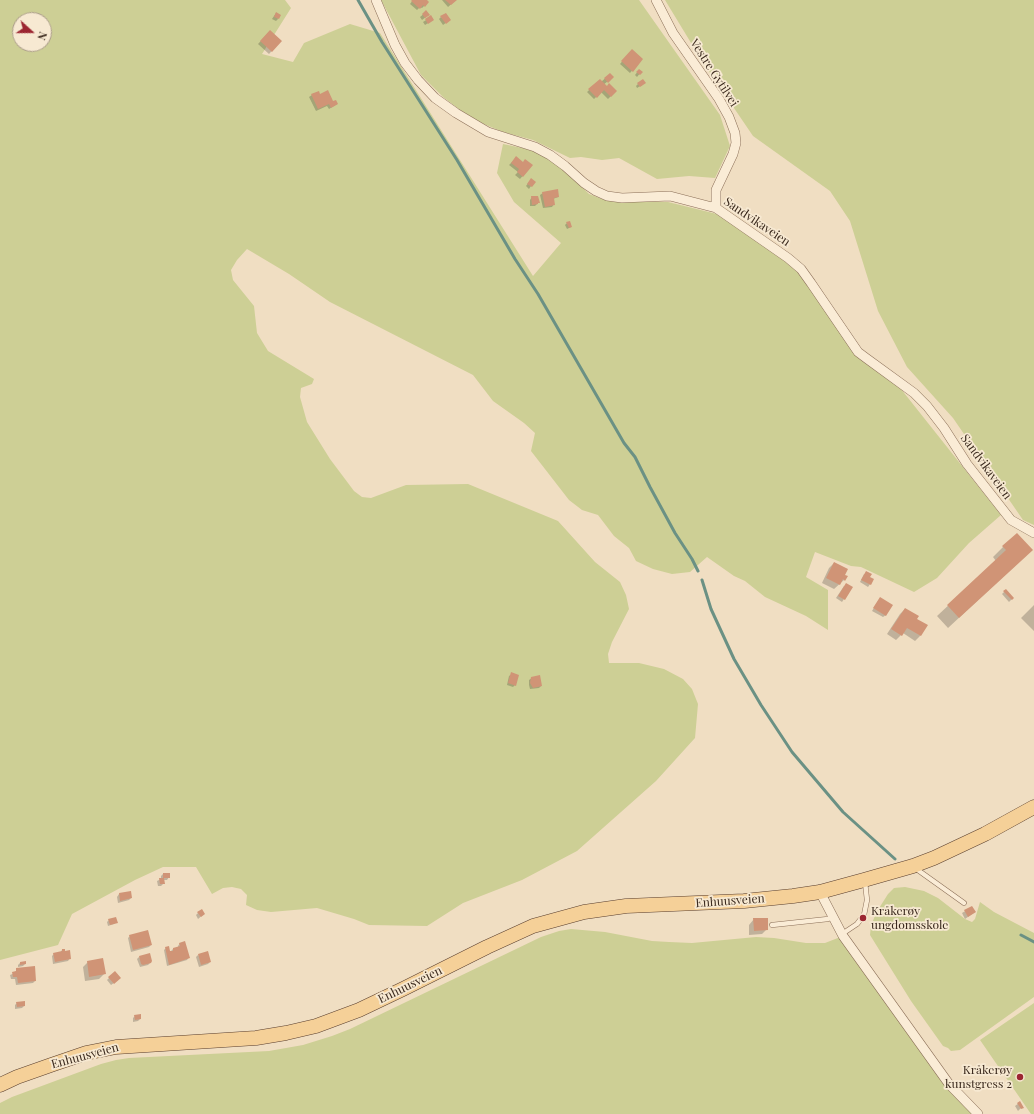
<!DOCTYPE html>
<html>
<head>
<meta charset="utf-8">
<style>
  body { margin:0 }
  #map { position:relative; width:1034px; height:1114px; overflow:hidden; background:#f0dec2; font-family:"Playfair Display",serif }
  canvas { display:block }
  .north { position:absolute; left:12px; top:12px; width:40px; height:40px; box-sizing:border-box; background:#f7e9d2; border:1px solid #ab9c8a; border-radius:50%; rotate:111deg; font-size:11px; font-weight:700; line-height:16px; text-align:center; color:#3a291d }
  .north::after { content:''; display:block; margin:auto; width:14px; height:18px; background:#9c2631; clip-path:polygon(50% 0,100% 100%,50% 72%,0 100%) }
</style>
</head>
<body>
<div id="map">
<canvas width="1034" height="1114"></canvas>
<div class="north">N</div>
</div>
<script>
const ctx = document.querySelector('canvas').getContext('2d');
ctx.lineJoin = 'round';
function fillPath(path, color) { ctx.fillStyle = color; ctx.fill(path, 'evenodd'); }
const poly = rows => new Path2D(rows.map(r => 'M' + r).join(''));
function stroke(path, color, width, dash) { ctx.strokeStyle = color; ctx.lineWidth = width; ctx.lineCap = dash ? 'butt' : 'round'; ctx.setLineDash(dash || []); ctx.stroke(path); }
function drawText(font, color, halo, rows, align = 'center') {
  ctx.font = font + ' "Playfair Display",serif'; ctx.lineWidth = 3.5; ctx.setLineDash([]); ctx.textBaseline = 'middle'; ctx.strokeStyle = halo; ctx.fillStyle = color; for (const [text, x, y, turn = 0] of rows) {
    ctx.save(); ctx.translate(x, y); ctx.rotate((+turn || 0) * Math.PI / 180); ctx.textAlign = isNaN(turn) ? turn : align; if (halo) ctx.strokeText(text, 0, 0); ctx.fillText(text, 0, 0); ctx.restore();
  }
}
fillPath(poly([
  [0,0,285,0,291,8,262,54,293,62,304,43,350,24,380,33,533,276,561,243,514,202,497,173,503,144,537,151,566,171,589,194,602,199,615,201,668,202,729,217,793,265,858,355,897,384,1001,515,969,543,937,578,914,592,861,567,851,566,815,552,806,577,828,590,828,630,806,616,765,597,745,581,734,576,707,557,690,572,672,574,653,569,636,561,629,548,614,536,598,515,582,510,569,500,531,451,535,433,524,423,493,401,473,375,330,302,289,274,247,249,237,260,231,270,233,280,254,306,257,333,268,351,314,379,312,384,301,388,300,397,307,422,330,459,354,491,362,497,371,498,406,485,468,484,558,521,595,562,620,582,626,595,629,609,612,642,608,654,609,663,639,663,664,669,683,679,692,689,698,704,695,738,656,781,577,851,522,880,463,903,427,926,369,925,354,919,317,908,271,912,257,910,246,905,247,895,241,889,232,887,223,888,212,894,196,867,163,867,135,880,72,914,58,945,0,960],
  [20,20,44,20,44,44,20,44],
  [381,0,639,0,720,115,730,146,715,178,689,176,657,179,619,158,602,160,581,157,570,158,533,140,503,132,479,122,460,110,443,97,421,75],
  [665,0,1034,0,1034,525,1023,520,953,418,907,367,878,311,850,221,830,191,753,136,702,61],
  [905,887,924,891,938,898,965,919,972,922,975,919,980,902,994,912,1034,933,1034,997,960,1050,951,1051,948,1048,943,1046,911,1001,870,935,871,926,876,913,888,894,894,888],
  [571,929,605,932,652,941,669,942,692,943,756,937,774,938,806,943,825,943,843,936,949,1084,978,1114,0,1114,0,1103,12,1097,101,1064,116,1060,129,1058,269,1051,303,1045,332,1036,350,1029,541,937,559,931],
  [1034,1003,1034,1114,1031,1114,980,1040]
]), '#cdcf95');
fillPath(poly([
  [413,0,426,0,428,2,422,8,420,7,417,10,410,4],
  [442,0,456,0,448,7],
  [426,12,426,17,422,20,420,17],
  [276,13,278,19,276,21,272,19],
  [431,17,433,20,425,25,423,22],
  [441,17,447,22,443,25,439,19],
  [270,31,281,41,269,54,258,44],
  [632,50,642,59,630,73,620,64],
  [639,70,641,72,637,77,635,75],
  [610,74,612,78,603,85,616,91,608,99,601,92,594,99,587,92,600,80,601,82],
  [638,84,642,85,637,88,636,86],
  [312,95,320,95,337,104,329,109,327,106,316,111,309,97],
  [514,160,531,166,520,179,515,175,518,172,509,165],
  [529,182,531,186,529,189,526,186],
  [543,193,558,197,553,199,554,204,552,207,543,208,540,195],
  [532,197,539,202,535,206,530,206,530,200],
  [567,223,571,227,567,229,565,225],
  [1003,547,1032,550,948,628,937,616,996,561,993,557],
  [834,563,844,575,844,580,834,589,822,583,829,568],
  [864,574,873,580,868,587,860,582],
  [844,586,844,599,842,602,836,598],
  [1006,590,1013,598,1009,602,1002,594],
  [878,601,886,615,883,617,872,611],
  [1034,605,1034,631,1021,618],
  [905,609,915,619,926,626,920,636,915,641,903,633,896,640,887,634,900,614],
  [512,674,515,685,513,687,507,685,509,676],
  [532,678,541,686,539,688,530,689,529,685,529,680],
  [163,874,169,874,169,877,167,880,164,880,164,883,161,886,158,886,157,881,161,879,161,876],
  [130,892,131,898,129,900,118,903,117,897,119,894],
  [972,907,975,912,965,919,962,913],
  [198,913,204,914,198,919,196,915],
  [754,919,767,929,762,934,749,935,749,925],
  [109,920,117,922,114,924,108,926,107,922],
  [130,936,151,945,149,947,131,952,128,938],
  [180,943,189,957,187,960,167,966,164,950,166,948,170,952,173,949,178,948,178,946],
  [62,950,70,958,68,961,53,964,52,956,54,954,60,953],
  [198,955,210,962,208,964,199,967,196,957],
  [139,957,151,962,148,965,140,967,137,959],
  [88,962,104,974,99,979,85,981,83,967],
  [20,963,25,964,23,966,18,967,18,965],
  [17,969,35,981,33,983,16,985,15,979,11,979,10,975,15,973],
  [115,972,118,980,111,985,107,980],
  [17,1003,24,1006,22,1008,15,1009,15,1005],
  [135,1016,140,1019,138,1021,133,1022,133,1018],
  [1019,1103,1022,1107,1018,1111,1015,1106]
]), '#0003');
stroke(poly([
  [358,0,382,42,457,160,515,259,538,294,624,443,635,457,650,487,675,533,692,559,698,571],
  [702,580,711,609,734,659,761,705,792,752,843,812,895,859],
  [1021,935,1034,942]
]), '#6b9184', 3);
fillPath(poly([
  [412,0,427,0,429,2,425,7,423,5,420,9,411,1],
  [445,0,457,0,451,5],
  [426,10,430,15,425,18,422,14],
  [276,12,281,15,279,19,274,17],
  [446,13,451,20,446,24,440,16],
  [431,15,434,20,428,24,425,19],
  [270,30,282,41,272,52,260,41],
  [632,49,643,59,633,72,621,61],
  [639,69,643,72,640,75,636,72],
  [610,73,614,77,608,83,604,78],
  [600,79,607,86,609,83,617,91,611,97,604,90,597,98,588,89],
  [643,79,646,83,640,87,637,83],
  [328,90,333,101,336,100,338,104,331,108,329,104,318,109,311,94,319,91,320,94],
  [516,156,523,162,525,159,533,165,523,177,517,172,519,169,511,163],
  [531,178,536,182,532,187,527,184],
  [558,189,559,197,554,198,555,205,545,207,542,192],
  [531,196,538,196,540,203,538,203,538,204,532,205],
  [570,221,572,227,569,228,566,222],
  [1017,533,1033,550,959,618,947,605,1006,550,1002,546],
  [834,562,848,569,845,575,848,576,845,581,843,579,840,585,826,578],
  [866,571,872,574,870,577,874,579,871,585,861,580],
  [846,583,853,587,845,600,838,596],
  [1006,589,1014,598,1012,600,1003,591],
  [880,597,893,605,886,616,873,608],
  [905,608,919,616,917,619,928,625,921,636,907,628,902,636,891,629],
  [511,672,519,675,516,686,508,683],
  [540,675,542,686,533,688,530,683,531,677],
  [163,873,170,873,170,878,164,878,165,884,160,884,159,878,163,878],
  [131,891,132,898,120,901,119,893],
  [972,906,976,912,968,917,964,910],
  [202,909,205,914,201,917,197,912],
  [116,917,118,923,110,925,108,919],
  [753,918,768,918,768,930,754,931],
  [148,930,152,945,133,950,129,935],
  [185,941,190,958,169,965,165,947,169,946,170,951,173,951,173,948,180,946,179,943],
  [62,949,65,949,65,951,70,950,71,959,55,962,53,953,62,951],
  [208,951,211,962,201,965,198,954],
  [150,953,152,961,151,963,143,965,141,964,139,956],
  [103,958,106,974,89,977,87,961],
  [26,961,26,964,20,965,20,962],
  [35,966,36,981,18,983,17,977,13,977,12,972,16,971,16,968],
  [115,971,121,978,114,984,108,977],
  [25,1001,25,1006,17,1007,16,1002],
  [141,1014,141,1019,135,1020,134,1015],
  [1020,1101,1024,1108,1021,1109,1017,1103]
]), '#d09476');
const lane = poly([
  [915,868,964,903],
  [772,925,828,919,833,917],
  [842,934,857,924,864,915,867,900,865,882]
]);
const street = poly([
  [376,0,395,45,405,63,418,80,435,98,456,113,488,132,535,147,550,155,565,166,584,183,596,191,607,196,622,198,670,196,716,208,788,258,801,269,811,283,858,352,866,358,914,393,927,406,944,428,967,464,1011,520,1034,533],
  [656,0,673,33,719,99,729,117,735,133,736,143,733,154,716,190,716,208],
  [820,892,843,936,949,1084,978,1114]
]);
const primary = poly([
  [0,1085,17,1077,51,1065,86,1053,116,1047,256,1038,286,1033,316,1026,359,1010,403,989,487,947,533,926,584,912,626,906,744,901,793,896,820,892,864,880,913,866,934,858,985,834,1034,807]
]);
stroke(lane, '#8b6f58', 5.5);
stroke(street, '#8b6f58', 10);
stroke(primary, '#583d2d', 15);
stroke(lane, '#faecd6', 4.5);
stroke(street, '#faecd6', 9);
stroke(primary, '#f5d098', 14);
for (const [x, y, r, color] of [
  [863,918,4,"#9c2631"],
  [1020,1077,4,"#9c2631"]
]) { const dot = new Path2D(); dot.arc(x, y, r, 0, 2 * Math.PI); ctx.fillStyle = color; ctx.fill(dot); stroke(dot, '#f7e9d2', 1.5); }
drawText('12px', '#3a291d', '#f7e9d2', [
  ["Vestre Gytilvei",714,73,57],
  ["Sandvikaveien",757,222,34],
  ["Sandvikaveien",986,467,54],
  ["Enhuusveien",730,901,-4],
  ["Enhuusveien",410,985,-26],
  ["Enhuusveien",85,1056,-15]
]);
drawText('12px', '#3a291d', '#f7e9d2', [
  ["Kråkerøy",871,911],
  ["ungdomsskole",871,925],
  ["Kråkerøy",1012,1070,"right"],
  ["kunstgress 2",1012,1084,"right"]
], 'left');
</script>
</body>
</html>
